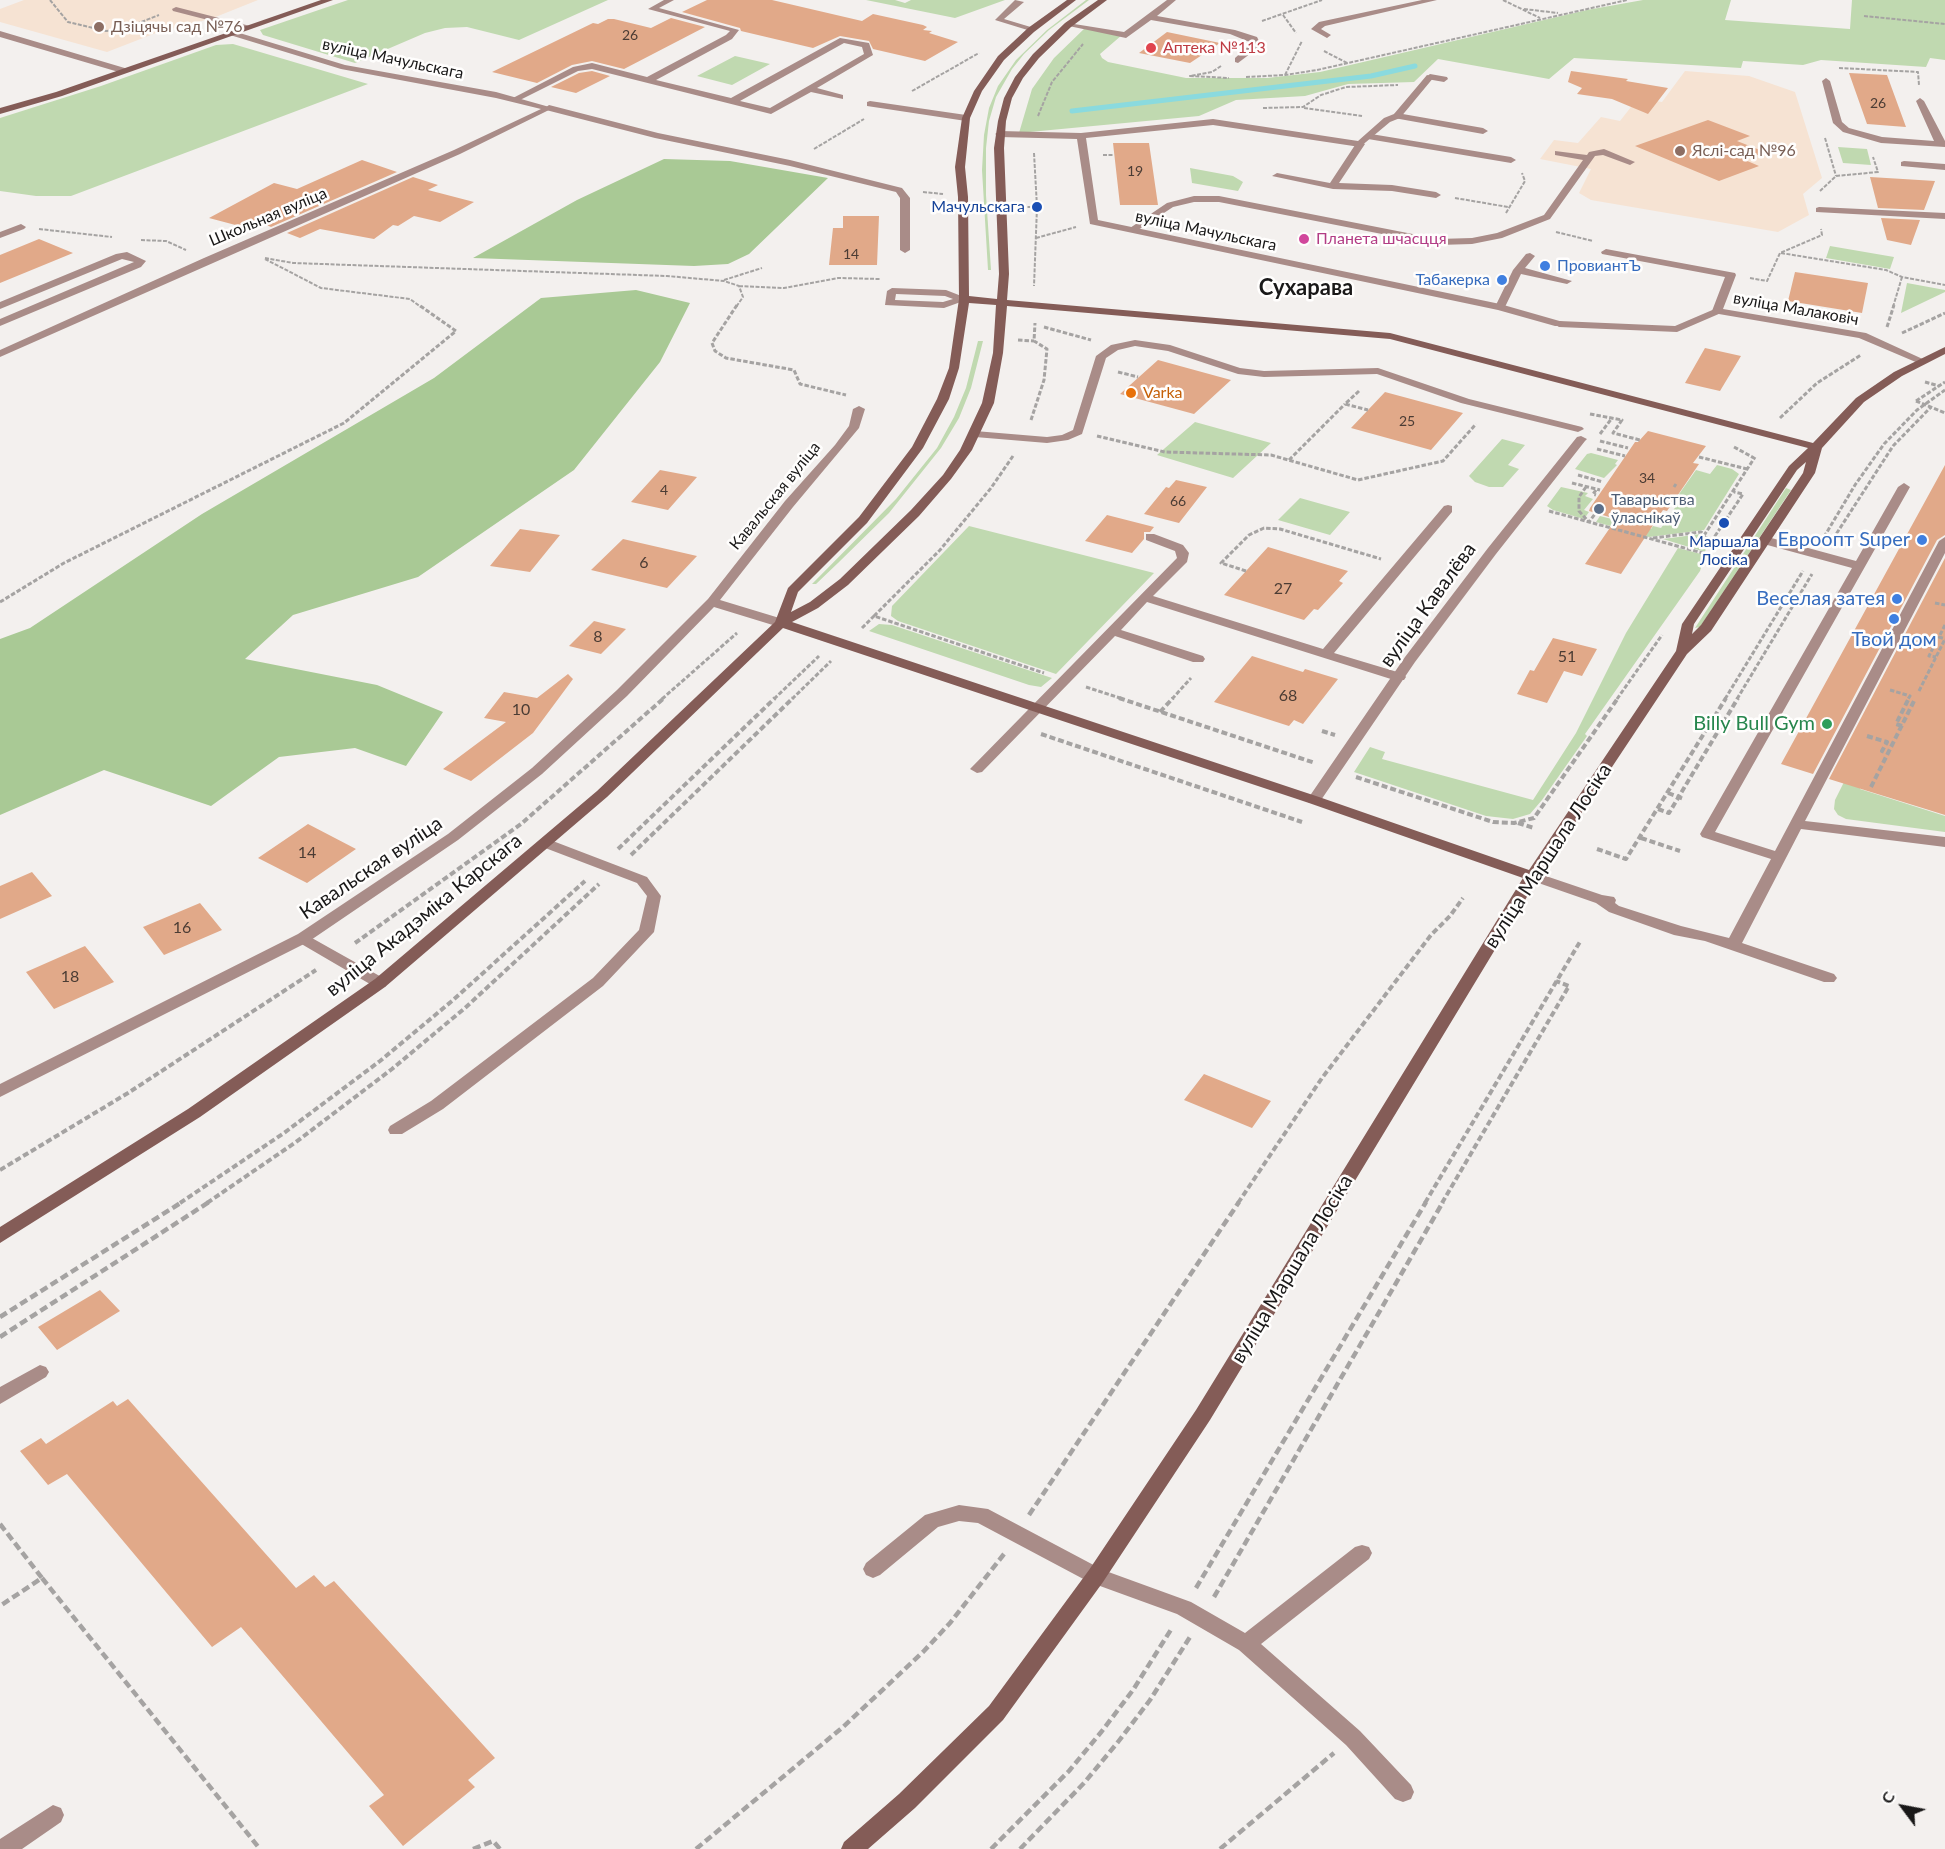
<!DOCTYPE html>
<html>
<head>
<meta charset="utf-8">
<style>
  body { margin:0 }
  #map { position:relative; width:1945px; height:1849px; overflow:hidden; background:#f3f0ee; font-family:Lato,sans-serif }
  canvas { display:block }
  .north { position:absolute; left:1873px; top:1777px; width:60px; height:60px; -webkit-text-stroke:4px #fffefd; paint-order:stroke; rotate:302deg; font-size:16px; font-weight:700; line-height:24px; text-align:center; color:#191818 }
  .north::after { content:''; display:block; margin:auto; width:21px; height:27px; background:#191818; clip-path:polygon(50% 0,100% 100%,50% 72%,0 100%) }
</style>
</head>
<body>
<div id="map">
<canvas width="1945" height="1849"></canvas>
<div class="north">С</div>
</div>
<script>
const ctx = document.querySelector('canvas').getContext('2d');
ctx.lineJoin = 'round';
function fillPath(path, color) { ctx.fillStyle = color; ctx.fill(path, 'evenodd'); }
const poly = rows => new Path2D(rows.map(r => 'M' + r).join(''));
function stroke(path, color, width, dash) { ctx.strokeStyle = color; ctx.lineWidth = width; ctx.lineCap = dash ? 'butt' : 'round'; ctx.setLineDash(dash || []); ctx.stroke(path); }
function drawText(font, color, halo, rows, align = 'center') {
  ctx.font = font + ' Lato,sans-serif'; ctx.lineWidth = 5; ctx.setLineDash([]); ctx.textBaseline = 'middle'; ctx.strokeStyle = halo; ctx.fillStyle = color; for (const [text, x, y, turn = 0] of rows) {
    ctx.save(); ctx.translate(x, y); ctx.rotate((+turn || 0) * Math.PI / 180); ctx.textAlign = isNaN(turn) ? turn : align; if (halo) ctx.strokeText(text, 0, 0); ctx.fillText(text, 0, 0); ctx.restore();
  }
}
fillPath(poly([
  [24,0,258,0,213,18,156,33,107,52,0,22,0,9],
  [1685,71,1749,76,1795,92,1822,178,1803,194,1809,215,1778,232,1591,200,1579,193,1591,169,1540,159,1554,140,1578,143,1601,117,1620,121,1638,98,1662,102]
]), '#f6e3d3');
fillPath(poly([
  [348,0,608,0,519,40,467,27,445,28,425,33,355,63,263,35,260,30],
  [866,0,895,0,905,3,911,0,1005,0,955,18],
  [1086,0,1089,0,1049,30,1024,54,1012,69,996,97,989,121,986,148,986,195,991,270,988,270,982,170,984,135,989,108,998,86,1016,60,1047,30],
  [1643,0,1731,0,1725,20,1850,29,1852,0,1945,0,1945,60,1930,58,1926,67,1821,60,1803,65,1743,61,1741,68,1574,58,1549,79,1438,59,1414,82,1348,84,1305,96,1236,100,1199,116,1019,133,1032,89,1054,58,1085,28,1122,35,1100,54,1102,58,1108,62,1186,78,1267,78,1320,72,1587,10],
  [233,44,368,84,71,196,36,196,0,191,0,118,101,86,216,45],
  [735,56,770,64,732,85,697,76],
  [1838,147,1867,149,1871,165,1843,163],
  [1190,168,1233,176,1243,182,1238,191,1192,183],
  [1830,246,1894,257,1890,269,1826,258],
  [1907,283,1945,290,1945,292,1901,313],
  [978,341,983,341,971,388,959,418,941,448,889,513,838,563,816,584,812,584,896,499,937,448,954,417,966,388],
  [1195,422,1271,443,1233,478,1157,455],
  [1502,439,1525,445,1508,465,1519,469,1503,487,1489,487,1475,482,1469,476],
  [1591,453,1618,460,1615,464,1617,465,1604,478,1575,469,1587,454],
  [1717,465,1732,469,1739,474,1704,530,1649,537,1596,522,1600,516,1651,529,1653,526,1661,528,1681,499,1677,497,1696,470,1710,474],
  [1561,487,1588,493,1585,496,1593,499,1584,510,1589,512,1584,519,1553,510,1547,506],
  [1786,488,1791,490,1700,627,1695,628],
  [1300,498,1350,512,1330,535,1278,520],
  [969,526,1154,573,1056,674,898,621,891,616,892,606],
  [1701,534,1699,539,1708,542,1705,552,1663,539],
  [1678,548,1705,555,1700,571,1585,734,1587,736,1542,800,1530,814,1513,819,1486,816,1354,772,1370,747,1385,752,1382,759,1533,800,1576,733,1626,633],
  [879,624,892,625,1052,678,1041,687,1029,685,869,631],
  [1860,750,1860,789,1945,816,1945,832,1846,819,1838,815,1834,809,1835,800]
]), '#c0d9b0');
fillPath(poly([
  [664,159,730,161,828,178,749,254,728,264,694,266,473,258,577,200],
  [636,290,690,303,660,362,574,470,418,577,293,615,245,659,377,685,443,712,406,766,355,748,279,757,211,806,104,770,0,815,0,639,30,628,202,514,434,378,541,298]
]), '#a9c995');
stroke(poly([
  [1072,111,1371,76,1415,66]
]), '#8adade', 5);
fillPath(poly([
  [707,0,772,0,862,21,873,14,923,25,927,27,923,30,932,31,929,33,958,42,925,61,873,49,869,41,840,36,813,48,741,31,740,28,682,12],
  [671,18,705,27,624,69,592,61,572,65,537,83,492,72,593,23,598,24,608,19,614,19,651,28],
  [1167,32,1220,43,1190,63,1139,53],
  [592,71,610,76,576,93,551,87,579,73],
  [1571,71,1628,79,1626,81,1668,88,1648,114,1612,99,1577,94,1582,88,1568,82],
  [1849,73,1887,75,1906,127,1867,124],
  [1708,120,1750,136,1737,141,1765,152,1745,160,1759,166,1719,181,1635,146],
  [1113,143,1149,143,1158,205,1120,205],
  [362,160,397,172,271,227,255,220,243,227,209,218,274,183,297,189],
  [413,177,438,185,428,190,474,202,440,222,414,216,398,226,393,225,374,239,320,229,300,238,287,233],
  [1870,177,1903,179,1935,181,1924,210,1878,208],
  [843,216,879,216,877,265,829,265,833,228,843,228],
  [1881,218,1920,220,1911,245,1887,240],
  [39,239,73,253,0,283,0,255],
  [1795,272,1868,283,1862,313,1788,301],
  [1705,348,1741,356,1720,391,1685,383],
  [1158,360,1231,380,1194,414,1120,394],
  [1385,392,1463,413,1431,450,1351,428],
  [1648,431,1706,446,1693,463,1699,464,1667,511,1663,510,1621,574,1585,564,1616,519,1589,511,1590,508,1635,442,1638,442],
  [1945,465,1945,535,1937,540,1813,774,1781,764],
  [660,470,697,477,668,510,631,502],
  [1176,480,1207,487,1179,523,1144,514,1166,487,1169,488],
  [1107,515,1154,527,1150,532,1144,532,1144,539,1132,553,1085,541],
  [520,529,560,535,530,572,490,566],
  [623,539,697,556,667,588,591,570],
  [1268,547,1348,571,1339,581,1343,583,1318,610,1314,609,1304,620,1224,595],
  [1945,558,1945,815,1829,779],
  [594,621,626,629,601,654,569,646],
  [1553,638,1597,649,1582,676,1564,671,1547,703,1517,694,1530,670,1534,671],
  [1252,656,1303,672,1305,669,1338,679,1303,724,1294,720,1289,726,1214,702],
  [568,674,573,679,533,733,471,781,443,769,506,722,484,718,504,692,537,698],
  [308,824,356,849,307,883,258,858],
  [32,872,52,896,0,919,0,886],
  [200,903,222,930,164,955,143,927],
  [85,946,114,982,54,1009,26,972],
  [1204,1074,1271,1101,1252,1128,1184,1100],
  [100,1290,120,1311,57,1350,38,1327],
  [128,1399,296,1588,314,1575,325,1587,334,1581,495,1758,468,1780,475,1787,403,1846,369,1806,384,1795,241,1627,212,1647,67,1474,48,1485,20,1451,41,1438,46,1444,113,1401,117,1406]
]), '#e1a989');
stroke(poly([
  [50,0,68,22,106,31,121,30,159,15],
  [1503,0,1540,18],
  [1524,9,1558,13],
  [1283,15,1296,33],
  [1864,16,1945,24],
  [1262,21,1322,0],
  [1324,51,1347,63],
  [1221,66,1212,72,1190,76,1229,78],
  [1839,68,1918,72,1919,85],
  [1285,75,1302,41],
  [1246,77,1285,75,1317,70,1627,0],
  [912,91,979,53],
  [1263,108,1303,107,1321,95,1346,87,1398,85],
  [1304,108,1362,116],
  [1038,116,1052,82,1083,44],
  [1825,138,1836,176],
  [814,149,864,119],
  [1034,153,1037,207,1034,286],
  [1103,155,1114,155],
  [1820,191,1836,176,1878,172,1873,157],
  [923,192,943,194],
  [1455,198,1508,207],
  [1022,207,1037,207],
  [1506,213,1525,181,1522,173],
  [39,229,112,237],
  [1556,232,1593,241],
  [1036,238,1076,227],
  [141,240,166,241,186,250],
  [1781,253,1886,270,1902,277,1945,285],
  [265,258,293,263,667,276,724,281,739,286,743,297,736,307],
  [265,259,321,288,410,299,421,307],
  [1750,278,1767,281,1780,253,1822,235,1821,229],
  [724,280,762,268],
  [739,286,784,288,838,278,880,279],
  [1893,307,1902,277]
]), '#a5a3a2', 2, [4, 1.5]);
stroke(poly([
  [737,305,712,343,715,351,726,358,794,370,800,384,846,395],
  [1044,327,1091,340],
  [1887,327,1894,305],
  [1902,333,1945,313],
  [1018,340,1034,341],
  [1118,372,1138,377],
  [1925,382,1939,386],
  [1359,391,1345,404,1368,410],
  [1916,401,1945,382],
  [1916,401,1945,413],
  [1590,414,1622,420,1613,433,1640,440],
  [1780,418,1817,383,1861,355],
  [1031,420,1044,380,1047,349,1034,341,1035,323],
  [1600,434,1612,418],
  [1097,436,1165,452,1271,455,1358,480,1443,461,1476,424],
  [1600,441,1628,448],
  [1734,447,1754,458],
  [1597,449,1625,456],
  [1013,456,991,488,940,550,874,616,1044,673],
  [1699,457,1747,469],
  [1289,460,1345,404],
  [1578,475,1603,482],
  [1572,483,1600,490],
  [1586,487,1579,497,1579,511,1589,522,1598,510],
  [1674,487,1676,484],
  [1596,490,1593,494,1596,495],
  [1549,511,1710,555],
  [1657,524,1660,520],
  [1824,537,1855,485,1884,444,1917,410,1945,390],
  [1653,538,1701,532,1705,534],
  [1833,539,1893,446,1931,407],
  [1714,540,1703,537,1755,457],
  [1712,549,1715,536,1743,494,1734,492],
  [1246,571,1221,563,1249,535,1264,528,1280,529,1381,559],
  [0,602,64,563,344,423,456,331,419,305],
  [1935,603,1945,605],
  [1945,625,1939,637,1945,639],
  [862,628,874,616],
  [1917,641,1934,646,1929,656,1936,657],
  [1086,687,1123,699],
  [1890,690,1910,696,1908,699],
  [1919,691,1945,639],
  [662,699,737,633],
  [774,699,819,656],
  [792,699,831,661],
  [1172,699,1191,678],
  [1617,699,1662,635],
  [1725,699,1803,571],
  [1737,699,1812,574]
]), '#a5a3a2', 3, [4.5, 2]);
stroke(poly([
  [1119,698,1315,763],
  [1160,712,1173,698],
  [1902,726,1896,724,1909,698],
  [1322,731,1335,735],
  [1041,734,1302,822],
  [1867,736,1887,742,1882,751,1889,753],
  [1356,777,1493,822,1514,823,1534,818,1618,698],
  [1871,787,1915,699],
  [1668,793,1684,799],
  [1658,809,1669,813,1738,698],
  [1518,823,1534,828],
  [1641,838,1680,851],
  [618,849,775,698],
  [1597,849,1626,859,1726,698],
  [631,855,793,698],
  [355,943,521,824,664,698],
  [0,1170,128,1093,316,970],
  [180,1203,284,1133,380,1061,452,1001,585,881],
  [207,1203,296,1142,392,1069,465,1008,599,884],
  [1238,1203,1322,1078,1431,935,1450,916,1463,898],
  [1425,1203,1581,940],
  [1442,1203,1569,986,1556,981]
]), '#a5a3a2', 4, [6, 3]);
stroke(poly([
  [0,1317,182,1202],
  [0,1337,209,1202],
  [1029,1515,1239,1202],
  [0,1524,42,1578,0,1606],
  [42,1578,260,1849],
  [1196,1588,1426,1202],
  [1214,1597,1443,1202],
  [473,1849,493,1841,500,1849],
  [696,1849,843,1727,923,1652,950,1623,1004,1554],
  [991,1849,1069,1771,1102,1731,1133,1690,1172,1628],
  [1020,1849,1084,1783,1118,1742,1150,1700,1190,1637],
  [1220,1849,1334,1753]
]), '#a5a3a2', 4.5, [8, 4]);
fillPath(poly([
  [664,0,674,0,659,8,739,30,732,39,656,80,731,98,840,38,869,43,873,55,817,88,843,95,843,99,811,92,771,114,592,69,578,71,518,101,511,99,573,67,592,63,647,77,726,35,730,31,648,9,664,0],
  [844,43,862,47,864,54,770,108,740,101,844,43],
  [1015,0,1024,2,1004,19,1034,28,1034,32,995,20,1015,0],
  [1167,0,1176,0,1157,16,1235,30,1257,37,1260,43,1259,47,1238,63,1235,62,1235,58,1252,43,1230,34,1151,20,1126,38,1064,25,1068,23,1124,32,1167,0],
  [1422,0,1437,0,1325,26,1321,29,1331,35,1327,38,1311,29,1319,22,1422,0],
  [176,7,250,26,251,28,247,30,173,11,172,9,176,7],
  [0,31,128,69,129,71,122,73,0,37,0,31],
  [1430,74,1447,77,1448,79,1444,82,1427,79,1426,77,1430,74],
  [1826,78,1830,81,1842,122,1849,128,1882,137,1934,141,1916,101,1920,98,1924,101,1945,141,1945,147,1881,143,1843,132,1833,123,1822,81,1826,78],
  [870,101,966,115,970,118,966,121,867,106,867,102,870,101],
  [549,105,658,133,790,160,902,188,910,198,910,250,905,253,900,250,900,198,896,192,790,166,655,138,546,110,545,108,549,105],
  [1397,113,1483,128,1488,131,1483,134,1394,118,1394,114,1397,113],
  [1371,134,1511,157,1516,160,1511,163,1368,139,1366,137,1371,134],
  [1360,141,1365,144,1339,183,1392,185,1436,192,1441,195,1436,198,1392,191,1333,189,1272,176,1277,173,1330,183,1357,142,1360,141],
  [1604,149,1635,162,1630,165,1603,155,1595,156,1550,219,1502,238,1472,244,1438,245,1219,202,1194,202,1173,207,1135,232,1127,230,1167,203,1194,196,1219,196,1438,239,1472,238,1497,233,1544,215,1583,160,1555,155,1555,151,1587,155,1589,152,1604,149],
  [1904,161,1945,164,1945,170,1901,166,1901,162,1904,161],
  [1819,207,1945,213,1945,219,1816,212,1816,208,1819,207],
  [21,224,26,227,24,229,0,238,0,232,21,224],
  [127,252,146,261,141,267,0,326,0,319,134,262,122,259,0,309,0,302,116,254,127,252],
  [1530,253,1535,256,1525,268,1572,281,1567,284,1521,274,1504,309,1496,309,1495,307,1513,270,1526,254,1530,253],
  [892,288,946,290,969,299,944,308,885,305,887,291,892,288],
  [896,294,945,296,953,299,943,302,895,300,896,294],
  [1717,308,1721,309,1721,313,1677,332,1559,327,1554,324,1559,321,1675,326,1717,308],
  [1135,340,1170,345,1240,368,1264,371,1378,368,1469,399,1582,427,1584,429,1578,432,1461,403,1377,374,1264,377,1238,374,1168,351,1135,346,1118,350,1106,358,1082,434,1068,440,1047,443,975,437,969,434,975,431,1047,437,1062,435,1073,430,1096,356,1111,345,1135,340],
  [1904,483,1910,487,1715,832,1775,851,1939,541,1945,537,1945,553,1805,821,1945,837,1945,847,1801,829,1742,943,1834,974,1837,978,1834,982,1824,982,1705,941,1674,935,1609,912,1596,903,1527,879,1525,876,1527,873,1537,873,1602,895,1614,897,1616,900,1615,903,1619,906,1681,926,1729,938,1771,859,1702,837,1700,834,1852,568,1760,543,1758,540,1764,536,1856,561,1898,487,1904,483],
  [1448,505,1452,506,1452,512,1334,653,1404,674,1406,677,1404,680,1394,680,1147,602,1121,630,1203,656,1205,659,1203,662,1193,662,1115,636,982,772,977,773,970,769,1177,558,1175,551,1146,540,1146,534,1154,534,1183,545,1189,553,1187,562,1153,596,1323,649,1444,506,1448,505],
  [545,838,647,877,661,896,654,932,603,986,443,1109,402,1134,390,1134,388,1130,390,1126,431,1101,593,978,639,930,647,896,637,883,540,846,538,843,540,840,545,838],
  [303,933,385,979,388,983,385,987,375,987,298,942,295,938,303,933],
  [40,1365,46,1367,49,1372,46,1377,0,1404,0,1387,40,1365],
  [959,1505,988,1509,1103,1570,1191,1602,1245,1633,1355,1547,1362,1545,1369,1547,1372,1553,1369,1559,1261,1644,1360,1731,1411,1785,1414,1792,1411,1799,1403,1802,1395,1799,1346,1745,1239,1650,1177,1614,1089,1582,978,1523,959,1521,938,1527,880,1575,873,1578,866,1575,863,1569,866,1563,925,1515,959,1505],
  [53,1805,61,1808,64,1815,61,1822,22,1849,0,1849,0,1839,53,1805]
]), '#a98c88');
fillPath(poly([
  [233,31,345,65,496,92,553,108,460,154,0,357,0,350,204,258,454,150,541,109,496,98,341,69,230,35,229,33,233,31],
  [1427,75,1434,77,1400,118,1390,122,1360,147,1213,125,1086,138,1098,220,1500,304,1563,322,1563,326,1555,326,1498,310,1090,224,1077,139,1000,137,995,134,1000,131,1081,133,1213,119,1358,141,1384,118,1394,114,1427,75],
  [1606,249,1735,273,1736,275,1723,309,1866,333,1927,361,1922,364,1918,363,1859,338,1713,313,1712,311,1725,277,1602,254,1601,252,1606,249],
  [859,406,865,409,859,428,793,507,720,600,786,620,787,623,786,626,776,626,714,607,627,696,542,774,458,840,308,942,0,1097,0,1084,298,934,448,834,532,768,617,690,708,599,785,501,835,445,849,426,853,409,859,406],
  [1581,436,1587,439,1585,441,1496,554,1415,662,1319,803,1309,803,1307,800,1405,657,1488,548,1577,437,1581,436]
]), '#a98c88');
fillPath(poly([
  [321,0,333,0,62,96,0,114,0,108,56,92,321,0],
  [1067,0,1076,0,1034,32,1004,60,982,91,970,118,965,167,968,197,969,296,997,299,999,274,994,148,998,121,1004,98,1015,77,1033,54,1065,23,1098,0,1107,0,1071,27,1039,58,1023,78,1012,98,1006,121,1004,148,1009,274,1007,300,1390,333,1813,443,1856,398,1894,372,1945,347,1945,354,1902,376,1864,402,1822,448,1815,473,1711,631,1687,654,1539,877,1210,1420,1103,1582,1003,1720,915,1808,868,1849,841,1849,844,1842,899,1794,989,1706,1089,1570,1196,1410,1523,878,1309,803,783,628,607,797,385,987,200,1117,0,1243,0,1227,188,1109,375,979,597,791,775,622,788,588,859,517,912,447,937,399,949,368,959,299,958,197,955,167,962,118,974,91,998,56,1028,28,1067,0],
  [969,303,996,305,993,353,982,403,960,450,943,475,911,510,840,579,810,602,791,612,798,592,867,523,923,448,949,399,959,368,969,303],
  [1007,306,1390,339,1808,448,1789,466,1682,624,1676,651,1529,870,1319,797,792,622,818,608,848,585,919,516,951,479,972,450,994,403,1003,353,1007,306],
  [1806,462,1803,473,1701,625,1692,634,1694,624,1797,470,1806,462]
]), '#845c57');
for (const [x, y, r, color] of [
  [99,27,6,"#8d6e63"],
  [1151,48,6,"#e0444e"],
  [1680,151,6,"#8d6e63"],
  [1037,207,6,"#1a4fb4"],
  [1304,239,6,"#d1479c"],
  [1545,266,6,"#3f7fe0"],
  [1502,280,6,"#3f7fe0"],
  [1131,393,6,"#e8710a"],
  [1599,509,6,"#5c6f8a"],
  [1724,523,6,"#1a4fb4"],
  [1922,540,6,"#3f7fe0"],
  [1897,599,6,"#3f7fe0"],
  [1894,619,6,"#3f7fe0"],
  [1827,724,6,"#2e9e5b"]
]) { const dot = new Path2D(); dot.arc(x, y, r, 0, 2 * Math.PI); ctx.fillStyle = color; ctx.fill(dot); stroke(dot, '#fffefd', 2); }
drawText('14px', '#4b3c34', null, [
  ["26",630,35],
  ["26",1878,103],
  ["19",1135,171],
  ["14",851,254],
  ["25",1407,421],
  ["34",1647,478],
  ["4",664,490],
  ["66",1178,501]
]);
drawText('16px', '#785e54', '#fffefd', [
  ["Дзіцячы сад №76",111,27],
  ["Яслі-сад №96",1692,151]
], 'left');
drawText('16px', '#be3a42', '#fffefd', [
  ["Аптека №113",1163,48]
], 'left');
drawText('16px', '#191818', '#fffefd', [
  ["вуліца Мачульскага",393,59,12],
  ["Школьная вуліца",268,217,-23],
  ["вуліца Мачульскага",1206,231,12],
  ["вуліца Малаковіч",1796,309,10],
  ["Кавальская вуліца",775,496,-51]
]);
drawText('16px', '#164399', '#fffefd', [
  ["Мачульскага",1025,207],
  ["Маршала",1724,542,"center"],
  ["Лосіка",1724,560,"center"]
], 'right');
drawText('16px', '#b23c85', '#fffefd', [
  ["Планета шчасцця",1316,239]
], 'left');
drawText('16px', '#366cbe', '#fffefd', [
  ["ПровиантЪ",1557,266],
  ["Табакерка",1490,280,"right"]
], 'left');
drawText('16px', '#c56008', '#fffefd', [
  ["Varka",1143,393]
], 'left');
drawText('16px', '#4e5e75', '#fffefd', [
  ["Таварыства",1611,500],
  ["ўласнікаў",1611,518]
], 'left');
drawText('16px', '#4b3c34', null, [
  ["6",644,563],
  ["27",1283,589],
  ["8",598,637],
  ["51",1567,657],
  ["68",1288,696],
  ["10",521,710],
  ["14",307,853],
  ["16",182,928],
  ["18",70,977]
]);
drawText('20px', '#366cbe', '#fffefd', [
  ["Евроопт Super",1910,540],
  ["Веселая затея",1885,599],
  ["Твой дом",1894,640,"center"]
], 'right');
drawText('20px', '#191818', '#fffefd', [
  ["вуліца Кавалёва",1428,605,-54],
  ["вуліца Маршала Лосіка",1548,856,-57],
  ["Кавальская вуліца",371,868,-34],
  ["вуліца Акадэміка Карскага",424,915,-39],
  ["вуліца Маршала Лосіка",1292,1269,-59]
]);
drawText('20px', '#27864d', '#fffefd', [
  ["Billy Bull Gym",1815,724]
], 'right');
drawText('bold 22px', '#191818', '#fffefd', [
  ["Сухарава",1306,288]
]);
</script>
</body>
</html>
